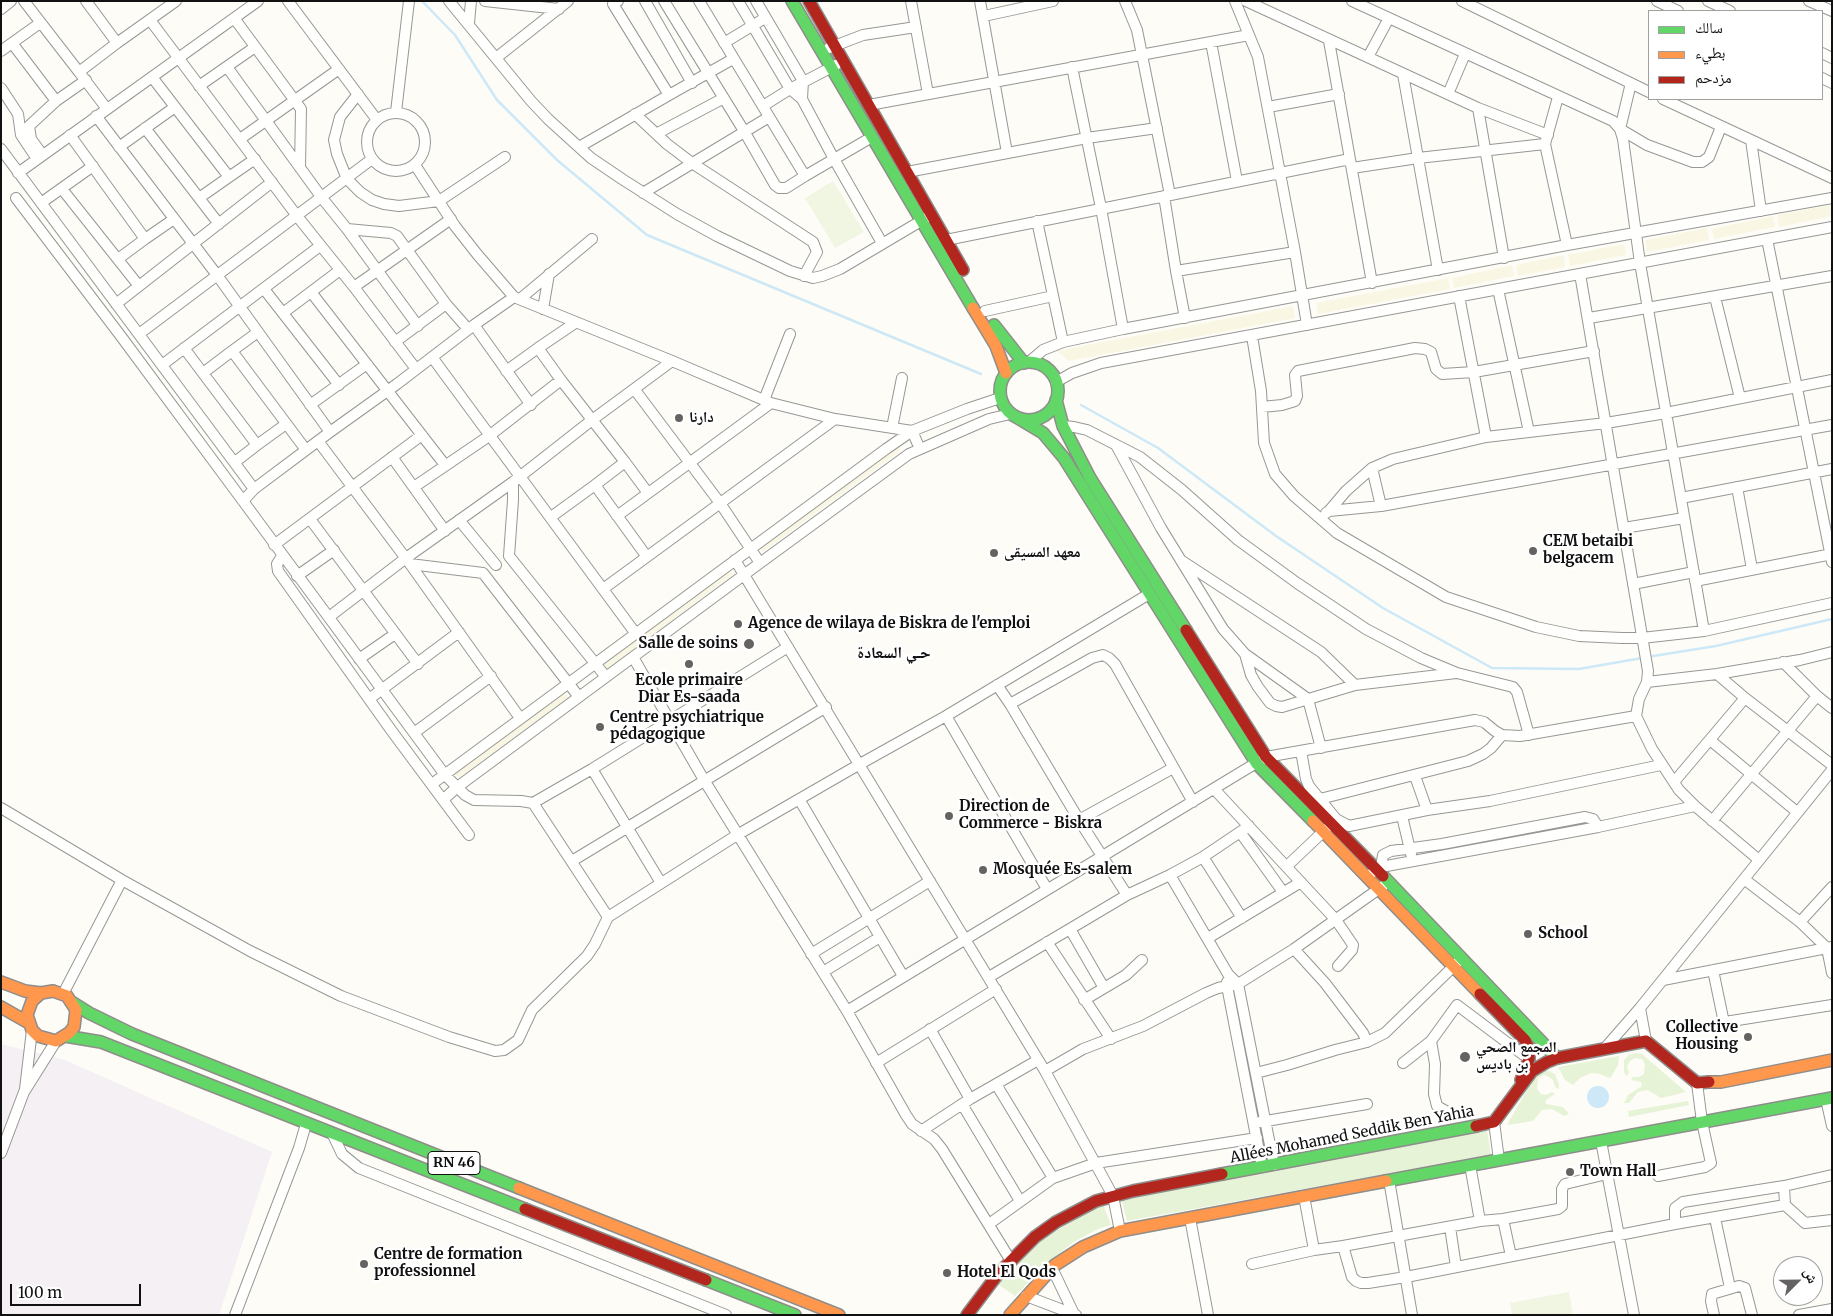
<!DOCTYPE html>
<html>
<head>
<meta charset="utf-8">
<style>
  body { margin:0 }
  #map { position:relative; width:1833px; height:1316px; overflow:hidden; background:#fdfcf7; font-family:Merriweather,"Noto Naskh Arabic",serif }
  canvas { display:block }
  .frame { position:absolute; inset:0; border:2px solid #111; pointer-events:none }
  .legend { position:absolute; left:1648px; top:10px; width:175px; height:90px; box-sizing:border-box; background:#fff; border:1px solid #a0a0a0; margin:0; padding:6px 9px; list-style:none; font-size:15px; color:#111 }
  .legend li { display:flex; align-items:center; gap:10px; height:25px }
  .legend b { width:25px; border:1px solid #a0a0a0 }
  .north { position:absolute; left:1773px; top:1256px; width:50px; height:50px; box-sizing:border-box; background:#fff; border:1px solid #a0a0a0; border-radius:50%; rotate:67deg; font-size:14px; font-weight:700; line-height:20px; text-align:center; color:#111 }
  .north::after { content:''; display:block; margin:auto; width:18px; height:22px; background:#646362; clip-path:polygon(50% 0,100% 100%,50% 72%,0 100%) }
  .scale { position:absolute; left:10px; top:1284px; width:131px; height:22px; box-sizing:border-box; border:2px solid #111; border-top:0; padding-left:6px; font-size:15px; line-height:18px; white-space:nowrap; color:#111; -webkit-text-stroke:4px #fff; paint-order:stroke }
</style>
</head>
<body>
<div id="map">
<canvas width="1833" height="1316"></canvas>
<div class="frame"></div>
<ul class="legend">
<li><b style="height:6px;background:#63d668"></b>سالك</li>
<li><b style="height:6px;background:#ff974d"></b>بطيء</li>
<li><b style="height:6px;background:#b3261e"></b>مزدحم</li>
</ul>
<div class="north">ش</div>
<div class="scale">100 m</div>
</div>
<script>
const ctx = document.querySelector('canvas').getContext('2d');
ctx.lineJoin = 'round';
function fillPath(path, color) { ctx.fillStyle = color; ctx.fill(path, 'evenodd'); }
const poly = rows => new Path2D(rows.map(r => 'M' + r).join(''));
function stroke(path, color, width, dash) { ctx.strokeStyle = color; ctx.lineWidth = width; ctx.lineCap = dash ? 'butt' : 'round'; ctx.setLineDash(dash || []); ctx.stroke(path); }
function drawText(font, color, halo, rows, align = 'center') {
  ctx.font = font + ' Merriweather,"Noto Naskh Arabic",serif'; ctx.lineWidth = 5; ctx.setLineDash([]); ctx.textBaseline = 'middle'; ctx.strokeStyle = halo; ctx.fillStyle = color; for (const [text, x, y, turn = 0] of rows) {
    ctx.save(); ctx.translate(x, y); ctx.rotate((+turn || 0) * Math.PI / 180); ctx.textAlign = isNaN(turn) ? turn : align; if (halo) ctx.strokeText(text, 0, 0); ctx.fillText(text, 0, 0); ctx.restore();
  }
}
fillPath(poly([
  [1,1044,65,1060,272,1152,219,1315,1,1315]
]), '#f5f0f3');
fillPath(poly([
  [1832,205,1832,216,1779,227,1777,215],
  [1773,216,1775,227,1714,239,1712,229],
  [1707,228,1709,240,1647,252,1645,240],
  [1624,244,1626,255,1570,266,1568,255],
  [1564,255,1565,267,1518,276,1516,265],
  [1512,265,1514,276,1454,288,1452,278],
  [1448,278,1450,289,1318,314,1316,303],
  [1293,306,1295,318,1069,361,1056,351],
  [897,446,900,451,763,552,759,547],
  [729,569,733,574,607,669,602,664],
  [564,691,569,697,459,778,454,773]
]), '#f9f7e4');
fillPath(poly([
  [1636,1053,1642,1054,1686,1092,1661,1098,1648,1090,1638,1092,1629,1103,1624,1103,1628,1095,1642,1086,1641,1082,1631,1080,1633,1077,1639,1077,1644,1074,1645,1064,1642,1059,1635,1058,1630,1061,1627,1066,1629,1073,1626,1076,1624,1072,1624,1060,1629,1055],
  [1619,1056,1618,1065,1611,1077,1609,1078,1600,1074,1591,1073,1580,1078,1573,1085,1565,1080,1558,1067],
  [1542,1071,1549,1071,1555,1074,1559,1085,1559,1089,1555,1087,1553,1080,1549,1077,1544,1075,1538,1078,1537,1089,1541,1094,1546,1095,1552,1092,1555,1094,1546,1100,1546,1104,1563,1107,1569,1114,1564,1116,1552,1109,1542,1110,1533,1121,1507,1125,1536,1074],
  [1688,1101,1689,1105,1629,1117,1628,1111],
  [1487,1130,1491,1155,1127,1221,1121,1198],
  [1103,1204,1111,1225,1098,1229,1072,1243,1044,1266,1015,1296,996,1283,1033,1244]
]), '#e7f3d7');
fillPath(poly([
  [833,181,864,232,835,248,805,198],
  [1569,1292,1573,1315,1512,1315,1510,1303]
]), '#f0f6e1');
fillPath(poly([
  '1587 1097a11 11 0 1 1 22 0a11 11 0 1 1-22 0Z'
]), '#cde8f7');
stroke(poly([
  [422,1,455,35,497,100,557,160,647,235,981,374],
  [1081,405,1158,448,1276,536,1383,608,1492,668,1579,669,1642,658],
  [1647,657,1716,646,1832,619]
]), '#cde8f7', 2.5);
const street = poly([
  [24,1,79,72],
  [86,1,117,43,176,1],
  [288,1,377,120],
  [449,1,531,101,548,119,591,158,622,179,677,214,717,236,790,271,813,278,822,276,840,269,926,218],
  [485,1,559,9],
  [618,1,613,4,669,95,733,59],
  [645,1,692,83],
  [664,1,744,131,775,185,779,188,786,188,805,176],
  [699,1,805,176,872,137],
  [738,1,790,89,802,99,834,159,882,243],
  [756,1,803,81,802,99],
  [911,1,928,94],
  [980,1,1007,153],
  [1125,1,1137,30,1170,195],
  [1235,1,1258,57,1295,252,1307,325],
  [1246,1,1478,108,1548,135],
  [1352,1,1613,121,1620,129,1623,139,1640,263,1704,631],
  [1462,1,1649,92],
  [1657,1,1678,11],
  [1708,1,1730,11],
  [1809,1,1832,11],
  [1,9,11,1],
  [984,16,1053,1],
  [234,18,301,109,300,168],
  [150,20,297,216,354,287,416,369],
  [469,23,471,1],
  [1329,41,1372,283],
  [1211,42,1237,181],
  [12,43,56,101,86,80],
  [724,43,765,18],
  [829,48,863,35,916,27],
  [1,51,40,23],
  [1822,53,1832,58],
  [1368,57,1389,18],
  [496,58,568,1],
  [227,67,322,198,347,229,418,326],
  [1072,67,1101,208,1123,329],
  [1403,74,1438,270],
  [152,77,229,177,255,159],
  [1822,78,1832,83],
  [1631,83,1620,129,1647,145,1693,162,1702,162,1709,157,1721,127],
  [199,86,255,47],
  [1,88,18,114,21,135,37,159],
  [358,94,340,117,334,140,337,154,347,179,360,192,372,200,384,204,399,206,439,201,505,157],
  [1448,94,1465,54],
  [1663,99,1751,140,1761,211],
  [869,105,1249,35],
  [763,106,790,89,836,65],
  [1268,107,1339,94],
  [1478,108,1504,258],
  [107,109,79,72,117,43],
  [396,112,409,1],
  '367 142a29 29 0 1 1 58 0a29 29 0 1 1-58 0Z',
  [635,114,667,144,692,163,813,242,817,252,804,276],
  [96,116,217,275,330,432],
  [145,128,199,198],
  [656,134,724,98],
  [70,135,145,239,174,219],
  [240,139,339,69],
  [1751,140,1832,178],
  [1545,144,1567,245],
  [119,147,175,107],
  [579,147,669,95],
  [1,149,254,489],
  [39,150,31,139,29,126,56,101],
  [415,165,455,226,477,254,514,297,672,361,771,403,835,419,912,431,920,449],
  [1352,168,1418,158,1545,144,1558,97],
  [907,172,1087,138,1157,128],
  [18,173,258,1],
  [62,189,139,286],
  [643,193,769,117],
  [1164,196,1176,271,1295,252],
  [16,198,120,335,243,501],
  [41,203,93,166],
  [1037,221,1063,342],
  [219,224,199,198,229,177],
  [347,229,391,233,397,236,446,304,468,329],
  [1767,239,1832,562],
  [946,240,1350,159],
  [118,259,145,239],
  [1176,271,1185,318],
  [1580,274,1648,671,1647,682,1639,699,1636,716,1652,749,1679,790,1695,806,1759,860],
  [354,287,451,219],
  [264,289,339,385],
  [1498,289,1529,432],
  [311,292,445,465],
  [1459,296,1486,437],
  [514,297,474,325,397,384,330,432,254,489,243,501,445,775,465,795,474,800,521,801,533,803,608,917,737,835,860,764,946,716,1149,594],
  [1715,297,1740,398],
  [520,299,592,239],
  [116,304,272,182],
  [543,309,549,274],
  [985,311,1053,296],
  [283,313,340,270],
  [1589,318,1832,276],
  [575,323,538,348,561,380,625,462],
  [474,325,531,405],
  [139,334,372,159],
  [1252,336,1261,391,1264,443,1275,474,1294,496,1337,533,1446,597,1536,627,1579,636,1622,638,1642,638,1704,631,1832,603],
  [395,342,446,304],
  [184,348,257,445,286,424],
  [232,351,258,332],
  [432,357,636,634],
  [1029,362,1043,350,1063,342,1123,329,1567,245,1832,198],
  [162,365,320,246],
  [506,371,538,348],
  [203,373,232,351,306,450],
  [1056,382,1072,373,1101,363,1832,227],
  [635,390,720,503,760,563],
  [764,400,790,334],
  [310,405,367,364],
  [1262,407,1282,405,1295,401,1297,396,1295,375,1298,371,1415,348,1425,349,1431,352,1436,369,1442,374,1474,372,1594,351],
  [1063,426,1074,427,1087,430,1140,457,1182,490,1238,540,1297,583,1366,629,1421,658,1457,673,1513,687,1517,692,1529,735],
  [892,428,902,378],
  [318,441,410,564,520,718],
  [1116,445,1161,528,1223,629,1245,654,1308,699,1321,748],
  [392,457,445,531],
  [235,462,257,445],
  [1372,468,1381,506],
  [513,482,513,500,509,556,606,677],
  [414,487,489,436,561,380],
  [1737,487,1752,569],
  [1681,498,1832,469],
  [1329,511,1346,491,1372,468,1393,459,1486,437,1606,423,1666,413,1832,380],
  [1326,513,1329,511,1381,506,1832,425],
  [617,516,771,403],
  [551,517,595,485],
  [310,519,418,664],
  [459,520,496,565],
  [1624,528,1684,518],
  [274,545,422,435],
  [282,556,277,564,278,571,391,730,469,835],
  [647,557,595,485,625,462,648,493],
  [735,560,1045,1071,1113,1196,1120,1231],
  [1182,561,1321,652,1355,685],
  [410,564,483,573,579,697],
  [297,576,334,550],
  [1695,581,1832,554],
  [1633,584,1694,572],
  [603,589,835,419],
  [329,617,406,558,513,482,592,420,672,361],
  [1245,654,1251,675,1258,687,1270,703,1276,706,1282,707,1355,685,1456,673],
  [633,657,704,780,847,1011,906,1115,912,1124,934,1139,942,1149,1011,1261],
  [359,659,395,634],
  [1783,662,1817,696,1832,708],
  [1717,674,1745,698],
  [1647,682,1717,674,1800,660,1832,652],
  [997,685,1010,704,1079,820,1127,895],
  [369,699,459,632],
  [1010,704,1092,658,1103,655,1109,658,1115,664,1193,802],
  [946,716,1047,889],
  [414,733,491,676],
  [1710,740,1797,812],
  [1301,751,1306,779,1309,786,1336,819,1349,826,1427,810,1490,801,1661,765],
  [592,769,661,883],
  [1415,776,1427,810],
  [1674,782,1745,698,1832,765],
  [432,784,886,449,912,431,967,409,1000,398],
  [1215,790,1336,920,1353,945,1352,950,1338,966],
  [799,799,903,976],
  [1320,799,1468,761,1483,754,1491,748,1502,735],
  [443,800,456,788,760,563,909,454,989,419,1010,414],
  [533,803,592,769,788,647],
  [1,808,122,880,250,951,341,996,449,1037,495,1051,504,1050,518,1040,532,1010,587,956,595,944,608,917],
  [1402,816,1411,854],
  [1079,820,1173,768],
  [1712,821,1817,696],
  [1240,832,1283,892],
  [1203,857,1242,918],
  [572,861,826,707],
  [1287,866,1326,829],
  [1381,867,1383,855,1391,851,1442,844,1585,817,1593,819,1598,827],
  [1373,872,1381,867,1598,827,1695,806],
  [1170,875,1228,974,1238,984,1274,1165],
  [1744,879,1800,922,1827,948,1832,973],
  [1800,922,1832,887],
  [1070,929,1104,988],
  [1208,938,1301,882],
  [1047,942,1111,1039],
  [1294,949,1325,983,1363,1033,1367,1042,1385,1033,1458,962],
  [811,954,930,881],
  [1713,970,1723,1018,1725,1022,1832,1005],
  [823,972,880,937],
  [989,977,1127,895,1170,875,1203,857,1249,826],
  [1663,980,1832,947],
  [1227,982,1227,986,1262,1167],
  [63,994,122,880],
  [1084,1000,1126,975,1142,960],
  [1640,1008,1646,1041],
  [847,1011,1266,757,1475,720,1484,722,1495,731,1502,735,1520,736,1636,716],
  [930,1029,970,1099],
  [1605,1048,1640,1008,1832,770],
  [876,1063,996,989],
  [1403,1063,1431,1041],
  [1045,1071,1083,1049,1143,1026,1206,993,1218,988,1238,984,1294,949,1383,886],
  [1256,1073,1287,1065,1335,1050,1367,1042],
  [996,1084,1053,1178],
  [25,1089,32,1030],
  [1826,1099,1832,1126],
  [962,1104,1020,1201],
  [1451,1114,1437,1106,1434,1094,1435,1064,1431,1041,1457,1005,1529,1059],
  [1260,1122,1367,1104],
  [1494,1122,1499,1160],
  [921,1131,970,1099,1038,1060],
  [333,1135,342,1154,359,1168,726,1315],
  [1601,1141,1634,1315],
  [1,1153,24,1092,56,1041],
  [1470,1165,1480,1221],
  [1658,1176,1705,1167,1711,1163,1702,1122,1697,1083],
  [1389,1180,1412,1315],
  [1304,1196,1314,1250],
  [1785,1205,1805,1223,1832,1220],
  [1190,1218,1208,1315],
  [1715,1218,1730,1288],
  [1503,1219,1511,1256],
  [989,1224,1053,1178,1096,1163,1257,1138],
  [1675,1224,1785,1205,1784,1186],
  [1450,1227,1456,1267],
  [1343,1246,1480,1221,1503,1219,1558,1209,1562,1206,1562,1189,1565,1184,1607,1174],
  [1252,1264,1314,1250,1343,1246,1352,1277,1356,1281,1361,1283,1368,1283,1406,1277,1675,1224,1675,1208,1683,1202,1784,1186,1832,1175],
  [1052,1268,1074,1314],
  [1026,1296,1076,1315],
  [235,1315,299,1148,306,1124],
  [1714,1315,1711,1301,1712,1294,1739,1286,1745,1288,1752,1315],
  [1799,1315,1832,1309]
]);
const fast = poly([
  [792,1,973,308],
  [994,325,1024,363],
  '1000 391a29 29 0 1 1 58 0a29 29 0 1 1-58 0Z',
  [1056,400,1063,426,1090,478,1186,630],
  [1018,418,1043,433,1064,458,1257,764,1313,821],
  [1383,876,1557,1058],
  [73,1003,89,1013,132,1034,519,1188],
  [65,1036,101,1042,525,1209],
  [1222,1174,1476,1126],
  [1386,1181,1832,1098],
  [706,1280,795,1315]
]);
const slow = poly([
  [973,308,996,346,1006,373],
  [1313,821,1480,994],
  [1,982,25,991,41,993],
  [53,991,67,996,76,1010,74,1027,69,1033,56,1041,38,1036,32,1030,27,1015,32,1001,41,993,53,991],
  [1,1007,29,1023],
  [1709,1082,1721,1082,1832,1060],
  [519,1188,839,1315],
  [1010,1315,1055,1265,1083,1247,1120,1231,1386,1181]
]);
const jam = poly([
  [809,1,963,270],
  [1186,630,1266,757,1383,876],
  [1480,994,1525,1040,1529,1049,1529,1059,1521,1080],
  [1476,1126,1494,1122,1532,1071,1547,1062,1557,1058,1646,1041,1697,1083,1709,1082],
  [525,1209,706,1280],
  [967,1315,998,1274,1035,1237,1056,1222,1096,1201,1133,1191,1222,1174]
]);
stroke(street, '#979795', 12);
stroke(fast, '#8e8d8b', 14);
stroke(slow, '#8e8d8b', 14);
stroke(jam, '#8e8d8b', 14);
stroke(street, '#fffffe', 10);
stroke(fast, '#63d668', 11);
stroke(slow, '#ff974d', 11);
stroke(jam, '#b3261e', 11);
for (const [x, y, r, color] of [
  [679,418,5,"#646362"],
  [1533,551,5,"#646362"],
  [994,553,5,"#646362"],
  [738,624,5,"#646362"],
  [749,644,6,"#646362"],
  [689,664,5,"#646362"],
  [600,727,5,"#646362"],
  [949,816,5,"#646362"],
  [983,870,5,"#646362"],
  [1528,934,5,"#646362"],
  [1748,1037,5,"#646362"],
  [1465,1057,6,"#646362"],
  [1570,1172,5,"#646362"],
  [364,1264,5,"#646362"],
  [947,1273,5,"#646362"]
]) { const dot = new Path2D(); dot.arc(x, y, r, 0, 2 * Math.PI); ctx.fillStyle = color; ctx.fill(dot); stroke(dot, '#fff', 2); }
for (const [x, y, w] of [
  [454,1163,52]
]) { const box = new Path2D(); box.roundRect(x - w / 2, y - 11.5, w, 23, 4); ctx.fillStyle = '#fff'; ctx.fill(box); stroke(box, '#111', 1); }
drawText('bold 14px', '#111', null, [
  ["RN 46",454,1163]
]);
drawText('bold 15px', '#111', '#fff', [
  ["دارنا",689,418],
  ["CEM betaibi",1543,542],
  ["belgacem",1543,559],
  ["معهد المسيقى",1004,553],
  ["Agence de wilaya de Biskra de l'emploi",748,624],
  ["Salle de soins",738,644,"right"],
  ["Ecole primaire",689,681,"center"],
  ["Diar Es-saada",689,698,"center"],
  ["Centre psychiatrique",610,718],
  ["pédagogique",610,735],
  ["Direction de",959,807],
  ["Commerce - Biskra",959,824],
  ["Mosquée Es-salem",993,870],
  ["School",1538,934],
  ["Collective",1738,1028,"right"],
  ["Housing",1738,1045,"right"],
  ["المجمع الصحي",1476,1048],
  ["بن باديس",1476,1065],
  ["Town Hall",1580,1172],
  ["Centre de formation",374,1255],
  ["professionnel",374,1272],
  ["Hotel El Qods",957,1273]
], 'left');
drawText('15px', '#111', '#fff', [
  ["Allées Mohamed Seddik Ben Yahia",1352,1135,-11]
]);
drawText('bold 16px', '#111', '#fff', [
  ["حـي السعادة",894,653]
]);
</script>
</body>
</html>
